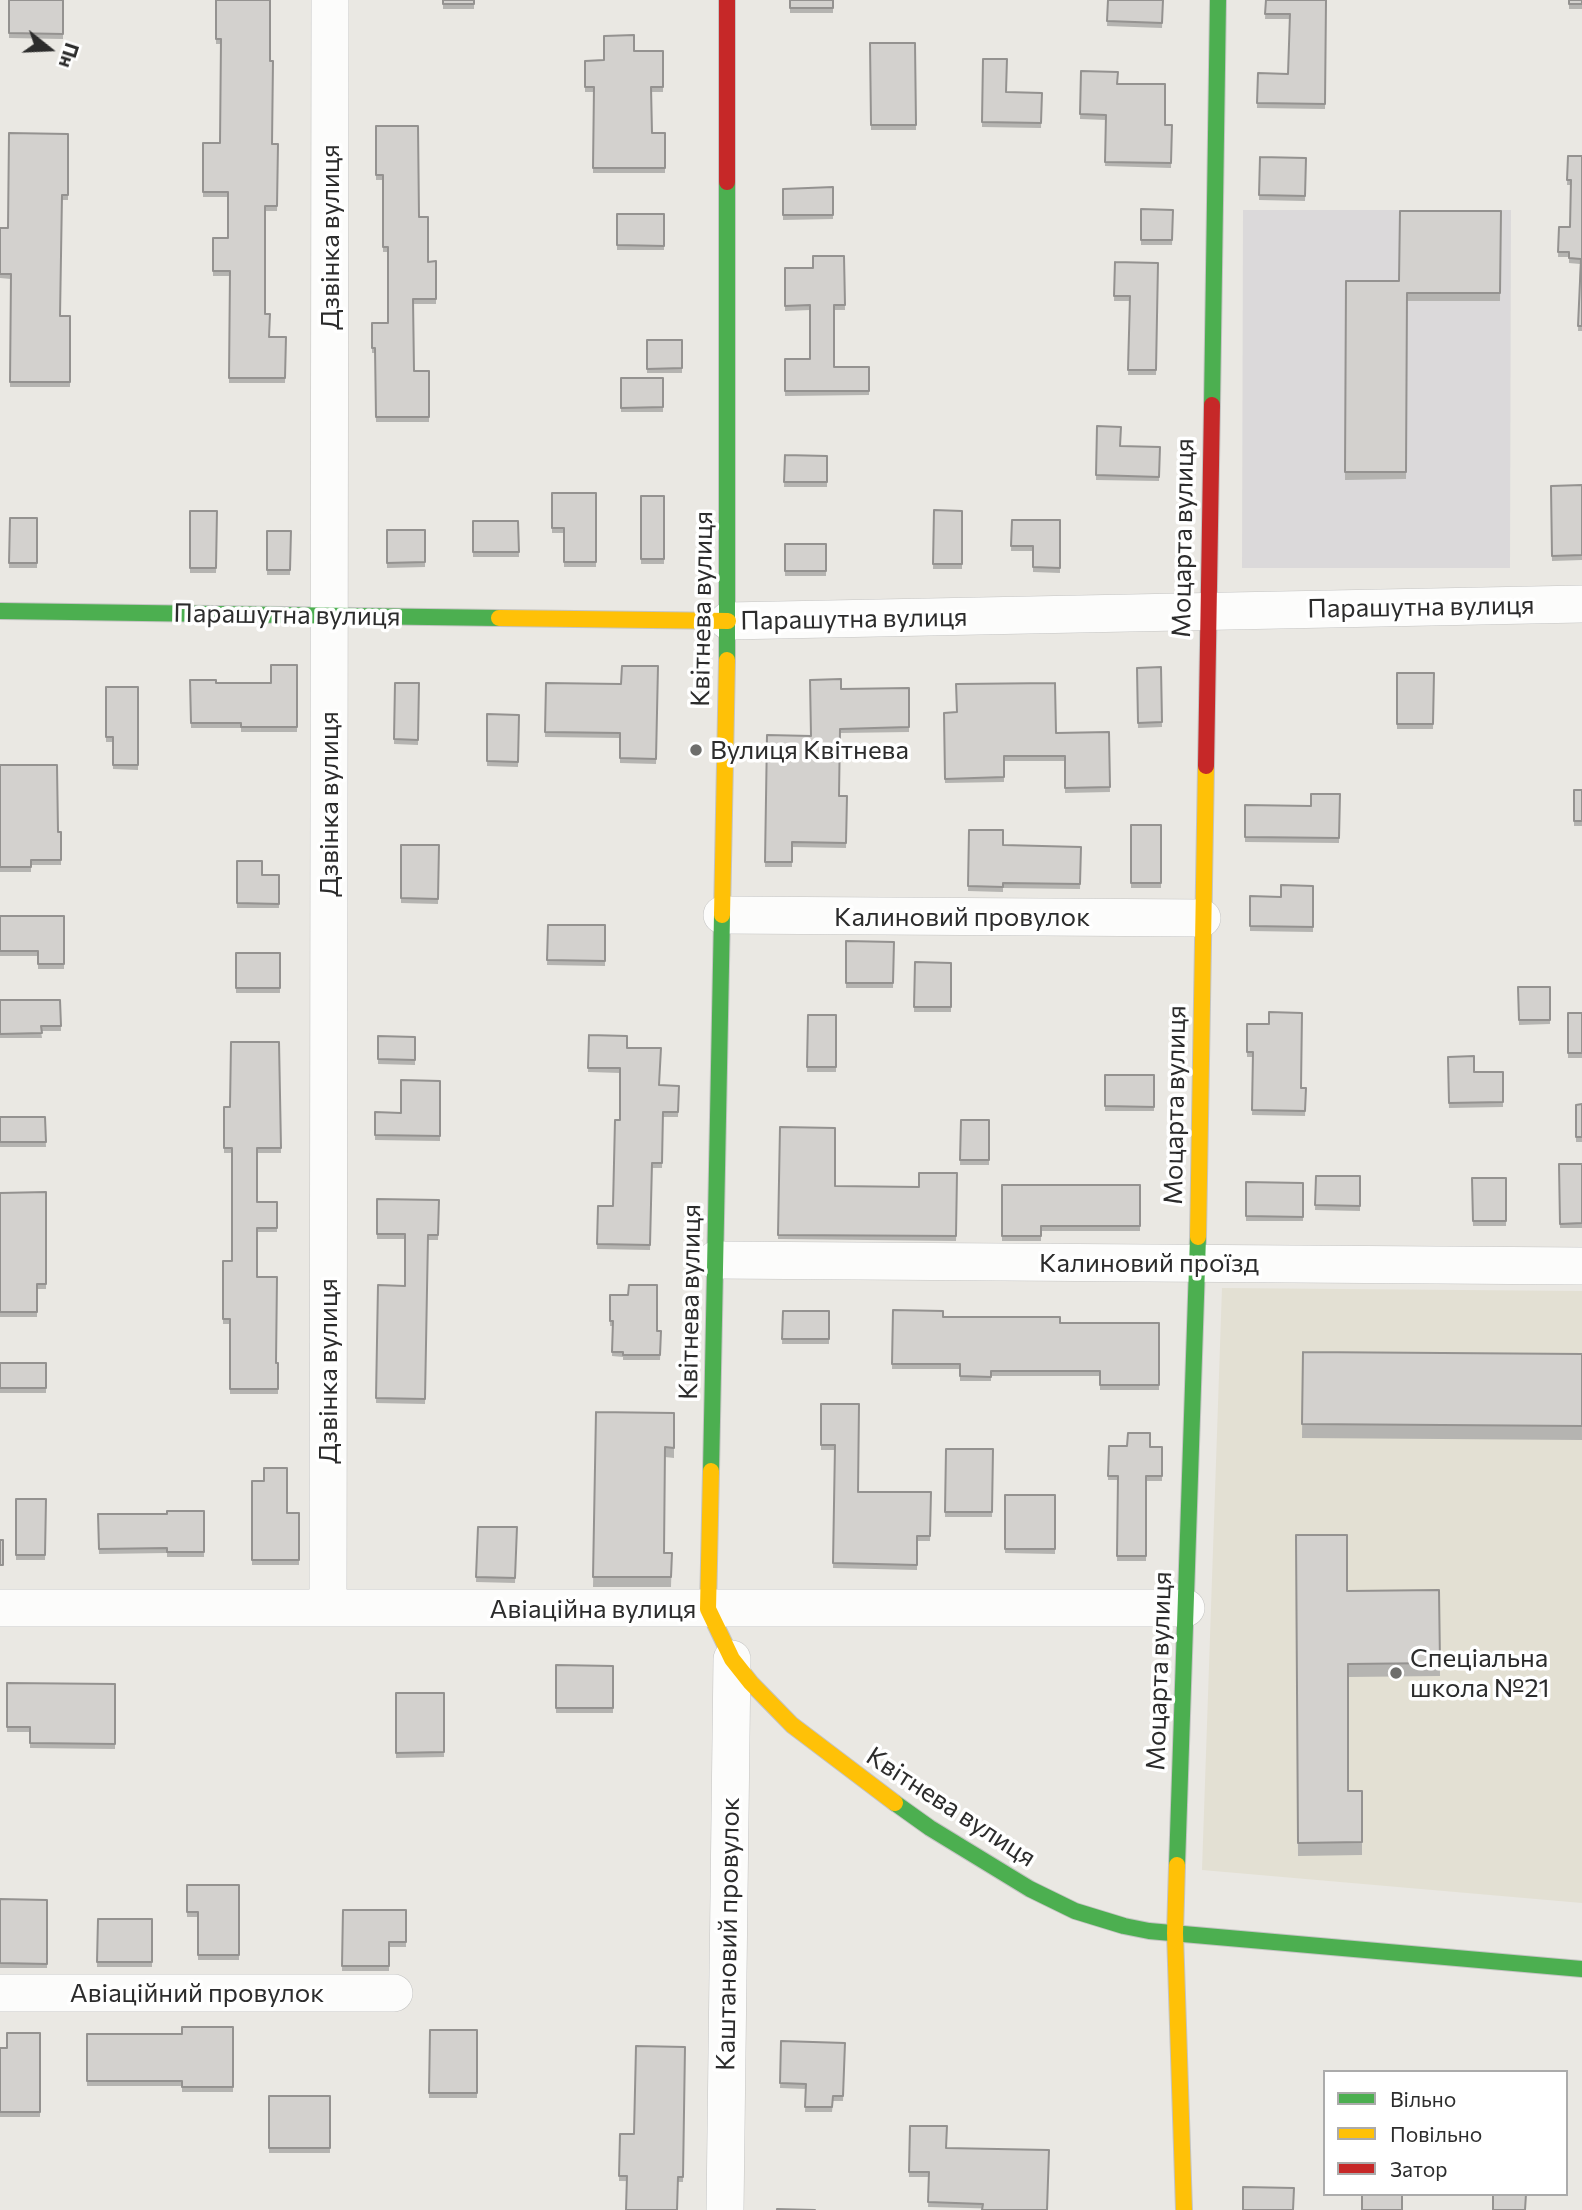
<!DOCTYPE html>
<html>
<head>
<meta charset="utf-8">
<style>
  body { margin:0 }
  #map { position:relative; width:1582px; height:2210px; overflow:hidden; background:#eae8e3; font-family:Commissioner,sans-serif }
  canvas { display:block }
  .legend { position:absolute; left:1323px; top:2070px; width:245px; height:126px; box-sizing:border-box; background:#fff; border:2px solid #ababab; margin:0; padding:9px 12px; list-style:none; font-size:21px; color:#2c2c2c }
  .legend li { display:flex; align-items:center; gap:14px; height:35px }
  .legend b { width:35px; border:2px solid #ababab }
  .north { position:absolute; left:14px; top:14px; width:70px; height:70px; -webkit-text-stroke:5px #fff; paint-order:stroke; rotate:108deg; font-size:19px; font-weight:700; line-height:28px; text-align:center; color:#2c2c2c }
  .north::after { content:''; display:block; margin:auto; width:24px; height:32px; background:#2c2c2c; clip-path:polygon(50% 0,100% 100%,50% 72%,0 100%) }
</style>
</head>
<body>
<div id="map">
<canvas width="1582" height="2210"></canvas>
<ul class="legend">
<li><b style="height:9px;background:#4caf50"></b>Вільно</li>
<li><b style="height:9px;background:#ffc107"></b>Повільно</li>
<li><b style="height:9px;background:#c62828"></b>Затор</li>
</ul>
<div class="north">Пн</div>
</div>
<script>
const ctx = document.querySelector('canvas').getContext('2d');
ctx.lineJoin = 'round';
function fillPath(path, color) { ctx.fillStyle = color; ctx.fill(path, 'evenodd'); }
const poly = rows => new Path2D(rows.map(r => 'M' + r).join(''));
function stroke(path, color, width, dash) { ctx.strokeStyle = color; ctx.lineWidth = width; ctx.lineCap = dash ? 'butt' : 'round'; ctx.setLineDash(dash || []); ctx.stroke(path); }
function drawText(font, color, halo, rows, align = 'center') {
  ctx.font = font + ' Commissioner,sans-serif'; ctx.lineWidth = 7; ctx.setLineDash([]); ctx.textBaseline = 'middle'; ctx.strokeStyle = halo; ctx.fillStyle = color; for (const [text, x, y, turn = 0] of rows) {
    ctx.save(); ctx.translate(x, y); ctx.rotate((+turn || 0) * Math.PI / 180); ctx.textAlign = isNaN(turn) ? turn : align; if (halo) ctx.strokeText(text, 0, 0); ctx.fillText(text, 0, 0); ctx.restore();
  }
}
fillPath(poly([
  [1243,210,1511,210,1510,568,1242,568]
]), '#dbd9da');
fillPath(poly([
  [1222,1288,1582,1291,1582,1903,1202,1870]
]), '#e3e0d3');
const street = poly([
  [728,621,1582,604],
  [722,915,1202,918],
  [715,1260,1582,1266],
  [0,1608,1186,1608],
  [328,1608,330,0],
  [0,1993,394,1993],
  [725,2210,732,1659]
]);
const fast = poly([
  [1212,405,1218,0],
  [0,611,499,618],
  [727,660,727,182],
  [711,1471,722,915],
  [895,1803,930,1828,1030,1889,1075,1911,1124,1926,1149,1931,1582,1969],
  [1177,1865,1198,1237]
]);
const slow = poly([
  [499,618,728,621],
  [722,915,727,660],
  [1198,1237,1206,766],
  [711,1471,708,1609,732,1659,751,1683,792,1725,895,1803],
  [1177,1865,1175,1933,1184,2210]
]);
const jam = poly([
  [727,0,727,182],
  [1206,766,1212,405]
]);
stroke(street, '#c4c4c3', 38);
stroke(fast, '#c4c4c3', 18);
stroke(slow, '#c4c4c3', 18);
stroke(jam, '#c4c4c3', 18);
stroke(street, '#fcfcfb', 37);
stroke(fast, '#4caf50', 16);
stroke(slow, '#ffc107', 16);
stroke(jam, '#c62828', 16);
fillPath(poly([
  [9,0,63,0,63,39,9,38],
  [216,0,270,61,272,144,278,144,277,211,265,211,265,314,269,337,286,337,285,383,229,383,230,276,213,276,213,238,228,238,228,197,203,197,203,143,220,143,221,44,216,44],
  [443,0,474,0,474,9,443,9],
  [790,0,833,0,833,13,790,13],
  [1108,0,1163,0,1162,28,1107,26],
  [1266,0,1326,0,1325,109,1257,108,1258,73,1288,74,1290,19,1265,19],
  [1569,0,1582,0,1582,9,1569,9],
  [870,43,915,43,916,130,871,130],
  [634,51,663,51,663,92,651,92,652,133,665,133,665,173,593,173,594,92,585,92,585,61,604,60],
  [983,59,1006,92,1042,93,1041,128,982,127],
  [1081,71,1118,84,1165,125,1172,125,1171,168,1105,166,1106,120,1080,119],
  [376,126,419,217,428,262,436,261,436,304,413,304,414,371,429,371,429,422,376,422,375,353,372,353,372,323,388,323,388,252,383,252,383,180,376,180],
  [68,134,68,200,62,200,60,316,70,316,70,387,10,387,11,279,0,278,0,228,8,228],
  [1568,156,1582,156,1582,331,1578,331,1580,264,1569,263,1569,257,1558,257,1559,227,1570,227,1571,185,1567,185],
  [1260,157,1306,158,1305,201,1259,200],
  [833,187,833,219,783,220,783,189],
  [1141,209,1173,210,1172,245,1141,245],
  [1501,211,1500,301,1407,301,1406,479,1345,480,1346,281,1399,281],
  [617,214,664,214,664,250,617,250],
  [844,256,845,310,834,310,834,367,869,367,869,395,785,396,785,359,810,359,810,310,785,311,785,268,813,268],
  [1115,262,1158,263,1156,375,1128,375,1130,301,1114,301],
  [647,340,682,340,682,373,647,373],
  [621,378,663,378,663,412,621,412],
  [1097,426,1120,446,1160,447,1159,481,1096,480],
  [785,455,827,456,827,487,784,487],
  [1582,485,1582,560,1552,561,1551,486],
  [552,493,596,493,596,567,564,567,564,533,552,533],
  [641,496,664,496,664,564,641,564],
  [934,510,962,511,962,569,933,569],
  [190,511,217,511,216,573,190,573],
  [10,518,37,518,37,568,9,568],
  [1012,520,1060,520,1060,573,1033,572,1033,551,1011,551],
  [473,521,518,521,519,557,473,557],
  [387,530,425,530,425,567,387,568],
  [267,531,291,531,290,575,267,575],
  [785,544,826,544,826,576,785,576],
  [297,665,297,732,241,732,241,728,191,728,190,680,216,683,271,683],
  [658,666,656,764,620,763,620,738,545,737,546,683,621,684],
  [1161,667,1162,727,1138,728,1137,668],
  [1397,673,1434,673,1433,729,1397,729],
  [395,683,419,683,418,745,394,744],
  [106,687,138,687,138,770,113,769,113,742,106,742],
  [909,688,909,732,840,733,839,796,847,796,846,848,792,847,792,867,765,867,767,735,811,736,841,689],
  [944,713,1056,733,1109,732,1110,792,1065,793,1065,761,1004,761,1004,782,945,783],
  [487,714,519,715,518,767,487,766],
  [0,765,58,832,61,832,61,865,31,865,31,872,0,872],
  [1574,790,1582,790,1582,826,1574,826],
  [1340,794,1339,843,1245,842,1245,805,1311,806],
  [1131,825,1161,825,1161,888,1131,888],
  [969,830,1003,845,1081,847,1080,889,1003,888,1003,892,968,891],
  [401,845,439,845,438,904,401,903],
  [237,861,262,875,279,875,279,908,237,908],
  [1313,886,1313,932,1250,931,1250,896,1281,897],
  [0,916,64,916,64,969,38,969,38,956,0,956],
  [548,925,605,925,605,966,547,965],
  [846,941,894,942,893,988,846,988],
  [236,953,280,953,280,993,236,993],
  [915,962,951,963,951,1012,914,1012],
  [1518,987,1550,987,1550,1024,1519,1025],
  [0,1000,60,1000,61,1031,41,1031,42,1038,0,1038],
  [1568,1013,1582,1013,1582,1058,1568,1058],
  [808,1015,836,1015,836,1072,807,1072],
  [1247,1024,1301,1088,1306,1088,1305,1116,1252,1115,1253,1057,1247,1057],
  [589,1035,627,1048,659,1085,679,1086,678,1117,663,1117,662,1168,652,1168,650,1250,597,1249,598,1206,613,1206,620,1120,620,1073,588,1072],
  [378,1036,415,1037,415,1065,378,1064],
  [279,1042,281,1153,257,1153,257,1202,277,1202,277,1232,257,1232,257,1277,276,1363,278,1363,278,1394,230,1394,230,1324,223,1324,223,1261,232,1261,232,1153,224,1153,224,1107,230,1107],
  [1448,1057,1474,1072,1503,1072,1503,1107,1449,1108],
  [1105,1075,1154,1075,1154,1111,1105,1111],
  [440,1081,440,1141,375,1140,375,1112,401,1113],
  [1582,1104,1582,1142,1576,1142,1576,1105],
  [0,1117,45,1117,46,1147,0,1147],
  [961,1120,989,1120,989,1165,960,1165],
  [780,1127,835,1186,919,1187,957,1173,956,1241,778,1239],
  [1559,1164,1582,1164,1582,1228,1560,1228],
  [1316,1176,1360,1176,1360,1211,1315,1210],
  [1472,1178,1506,1178,1506,1226,1473,1226],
  [1246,1182,1303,1183,1303,1221,1246,1221],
  [1002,1185,1140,1185,1140,1231,1041,1231,1041,1241,1002,1241],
  [46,1192,46,1289,37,1289,37,1317,0,1317,0,1193],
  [377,1199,439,1200,438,1240,428,1240,425,1404,376,1403,378,1285,405,1286,405,1239,377,1239],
  [610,1295,657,1331,661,1331,660,1360,623,1360,623,1357,612,1356,613,1326,610,1326],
  [893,1310,943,1317,1060,1323,1159,1323,1159,1390,1100,1390,1100,1376,991,1376,991,1381,960,1381,960,1369,892,1369],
  [783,1311,829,1311,829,1344,782,1344],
  [1303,1352,1582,1354,1582,1440,1302,1438],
  [0,1363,46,1363,46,1393,0,1393],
  [821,1404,858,1492,931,1492,930,1541,917,1541,917,1570,833,1568,835,1450,821,1450],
  [596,1412,674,1413,674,1458,665,1457,664,1553,672,1553,671,1587,593,1587],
  [1109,1446,1162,1447,1162,1481,1146,1481,1146,1561,1117,1561,1118,1480,1108,1480],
  [946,1449,993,1449,992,1517,945,1517],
  [252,1481,264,1481,287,1513,299,1513,299,1565,252,1565],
  [1005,1495,1055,1495,1055,1554,1005,1553],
  [16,1499,46,1499,45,1560,16,1560],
  [204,1511,204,1557,167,1557,167,1553,99,1554,98,1514,167,1514],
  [478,1527,517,1527,515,1583,476,1582],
  [1296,1535,1347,1591,1439,1590,1440,1676,1348,1677,1348,1791,1362,1791,1362,1855,1298,1856],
  [556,1665,613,1666,613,1713,556,1713],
  [7,1683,115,1684,115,1749,30,1748,30,1732,7,1732],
  [396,1693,444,1693,444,1757,396,1758],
  [187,1885,239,1885,239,1960,198,1960,198,1917,187,1917],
  [0,1899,47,1900,47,1968,0,1968],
  [343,1910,406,1910,406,1947,389,1947,389,1971,342,1971],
  [98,1919,152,1919,152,1967,97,1967],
  [233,2027,233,2092,182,2092,182,2086,87,2086,87,2034,182,2034],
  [430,2030,477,2030,477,2098,429,2098],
  [40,2033,40,2117,0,2117,0,2048,7,2048],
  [781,2041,845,2043,843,2101,833,2101,832,2112,805,2112,806,2089,780,2088],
  [685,2047,683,2182,619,2181,620,2134,634,2134],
  [269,2096,330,2096,330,2153,269,2153],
  [910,2126,946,2148,1047,2210,928,2207,929,2177,909,2177]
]), '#b5b4b1');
const building = poly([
  [9,0,63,0,63,34,9,33,9,0],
  [216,0,270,0,270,61,273,61,272,144,278,144,277,206,265,206,265,314,270,314,269,337,286,337,285,378,229,378,230,271,213,271,213,238,228,238,228,192,203,192,203,143,220,143,221,39,216,39,216,0],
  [443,0,474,0,474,4,443,4,443,0],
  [790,0,833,0,833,8,790,8,790,0],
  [1108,0,1163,0,1162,23,1107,21,1108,0],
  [1266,0,1326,0,1325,104,1257,103,1258,73,1288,74,1290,14,1265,14,1266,0],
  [1569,0,1582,0,1582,4,1569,4,1569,0],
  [634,35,634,51,663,51,663,87,651,87,652,133,665,133,665,168,593,168,594,87,585,87,585,61,604,60,604,36,634,35],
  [870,43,915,43,916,125,871,125,870,43],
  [983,59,1007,59,1006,92,1042,93,1041,123,982,122,983,59],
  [1081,71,1118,72,1117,84,1165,84,1165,125,1172,125,1171,163,1105,162,1106,115,1080,114,1081,71],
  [376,126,418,126,419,217,428,217,428,262,436,261,436,299,413,299,414,371,429,371,429,417,376,417,375,348,372,348,372,323,388,323,388,247,383,247,383,175,376,175,376,126],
  [9,133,68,134,68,195,62,195,60,316,70,316,70,382,10,382,11,274,0,274,0,228,8,228,9,133],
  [1568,156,1582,156,1582,326,1578,326,1581,259,1569,258,1569,252,1558,252,1559,227,1570,227,1571,180,1567,180,1568,156],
  [1260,157,1306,158,1305,196,1259,195,1260,157],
  [833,187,833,215,783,215,783,189,833,187],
  [1141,209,1173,210,1172,240,1141,240,1141,209],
  [1400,211,1501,211,1500,293,1407,293,1406,472,1345,472,1346,281,1399,281,1400,211],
  [617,214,664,214,664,246,617,245,617,214],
  [813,256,844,256,845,305,834,305,834,367,869,367,869,391,785,391,785,359,810,359,810,305,785,306,785,268,813,268,813,256],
  [1115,262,1158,263,1156,370,1128,370,1130,296,1114,296,1115,262],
  [647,340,682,340,682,368,647,369,647,340],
  [621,378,663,378,663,407,621,408,621,378],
  [1097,426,1121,427,1120,446,1160,447,1159,477,1096,475,1097,426],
  [785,455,827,456,827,482,784,482,785,455],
  [1582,485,1582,555,1552,556,1551,486,1582,485],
  [552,493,596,493,596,562,564,562,564,528,552,528,552,493],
  [641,496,664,496,664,559,641,559,641,496],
  [934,510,962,511,962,564,933,564,934,510],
  [190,511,217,511,216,568,190,568,190,511],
  [10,518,37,518,37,563,9,563,10,518],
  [1012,520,1060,520,1060,568,1033,567,1033,546,1011,546,1012,520],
  [473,521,518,521,519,552,473,552,473,521],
  [387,530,425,530,425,562,387,563,387,530],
  [267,531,291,531,290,570,267,570,267,531],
  [785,544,826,544,826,571,785,571,785,544],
  [271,665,297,665,297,727,241,727,241,723,191,723,190,680,216,680,216,683,271,683,271,665],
  [622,666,658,666,656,759,620,758,620,733,545,732,546,683,621,684,622,666],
  [1161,667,1162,722,1138,723,1137,668,1161,667],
  [1397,673,1434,673,1433,724,1397,724,1397,673],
  [841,679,841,689,909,688,909,727,840,729,839,796,847,796,846,843,792,842,792,862,765,862,767,735,811,736,810,680,841,679],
  [395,683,419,683,418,740,394,739,395,683],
  [1055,683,1056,733,1109,732,1110,787,1065,788,1065,756,1004,756,1004,777,945,779,944,713,957,712,956,684,1055,683],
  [106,687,138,687,138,765,113,765,113,737,106,737,106,687],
  [487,714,519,715,518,762,487,761,487,714],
  [0,765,57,765,58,832,61,832,61,860,31,860,31,867,0,867,0,765],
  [1574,790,1582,790,1582,821,1574,821,1574,790],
  [1311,794,1340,794,1339,838,1245,837,1245,805,1311,806,1311,794],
  [1131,825,1161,825,1161,883,1131,883,1131,825],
  [969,830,1003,830,1003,845,1081,847,1080,884,1003,883,1003,887,968,886,969,830],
  [401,845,439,845,438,899,401,898,401,845],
  [237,861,262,861,262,875,279,875,279,904,237,903,237,861],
  [1281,885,1313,886,1313,927,1250,926,1250,896,1281,897,1281,885],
  [0,916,64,916,64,964,38,964,38,951,0,951,0,916],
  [548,925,605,925,605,961,547,960,548,925],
  [846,941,894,942,893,983,846,983,846,941],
  [236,953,280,953,280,988,236,988,236,953],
  [915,962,951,963,951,1007,914,1007,915,962],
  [1518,987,1550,987,1550,1020,1519,1020,1518,987],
  [0,1000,60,1000,61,1026,41,1026,42,1033,0,1034,0,1000],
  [1269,1012,1302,1013,1301,1088,1306,1088,1305,1111,1252,1110,1253,1052,1247,1052,1247,1024,1269,1024,1269,1012],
  [1568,1013,1582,1013,1582,1053,1568,1053,1568,1013],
  [808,1015,836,1015,836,1067,807,1067,808,1015],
  [589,1035,627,1036,627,1048,661,1048,659,1085,679,1086,678,1112,663,1112,662,1163,652,1163,650,1245,597,1244,598,1206,613,1206,615,1120,620,1120,620,1068,588,1068,589,1035],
  [378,1036,415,1037,415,1060,378,1059,378,1036],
  [231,1042,279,1042,281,1148,257,1148,257,1202,277,1202,277,1228,257,1228,257,1277,277,1277,276,1363,278,1363,278,1389,230,1389,230,1319,223,1319,223,1261,232,1261,232,1148,224,1148,224,1107,230,1107,231,1042],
  [1474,1056,1474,1072,1503,1072,1503,1102,1449,1103,1448,1057,1474,1056],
  [1105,1075,1154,1075,1154,1107,1105,1106,1105,1075],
  [401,1080,440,1081,440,1136,375,1135,375,1112,401,1113,401,1080],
  [1582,1104,1582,1137,1576,1137,1576,1105,1582,1104],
  [0,1117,45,1117,46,1142,0,1142,0,1117],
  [961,1120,989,1120,989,1160,960,1160,961,1120],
  [780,1127,835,1128,835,1186,919,1187,919,1173,957,1173,956,1236,778,1235,780,1127],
  [1559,1164,1582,1164,1582,1223,1560,1224,1559,1164],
  [1316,1176,1360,1176,1360,1206,1315,1205,1316,1176],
  [1472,1178,1506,1178,1506,1221,1473,1221,1472,1178],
  [1246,1182,1303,1183,1303,1217,1246,1216,1246,1182],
  [1002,1185,1140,1185,1140,1226,1041,1226,1041,1236,1002,1236,1002,1185],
  [46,1192,46,1284,37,1284,37,1312,0,1312,0,1193,46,1192],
  [377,1199,439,1200,438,1235,428,1235,425,1399,376,1398,378,1285,405,1286,405,1234,377,1234,377,1199],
  [629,1285,657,1285,657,1331,661,1331,660,1355,623,1355,623,1352,612,1352,613,1321,610,1321,610,1295,628,1295,629,1285],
  [893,1310,943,1311,943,1317,1060,1317,1060,1323,1159,1323,1159,1385,1100,1385,1100,1371,991,1371,991,1377,960,1376,960,1364,892,1364,893,1310],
  [783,1311,829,1311,829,1339,782,1339,783,1311],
  [1303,1352,1582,1354,1582,1426,1302,1424,1303,1352],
  [0,1363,46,1363,46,1388,0,1388,0,1363],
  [821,1404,859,1404,858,1492,931,1492,930,1536,917,1536,917,1565,833,1563,835,1445,821,1445,821,1404],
  [596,1412,674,1413,674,1448,665,1447,664,1553,672,1553,671,1577,593,1577,596,1412],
  [1128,1433,1150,1433,1150,1447,1162,1447,1162,1476,1146,1476,1146,1556,1117,1556,1118,1476,1108,1476,1109,1446,1127,1446,1128,1433],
  [946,1449,993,1449,992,1512,945,1512,946,1449],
  [264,1468,287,1468,287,1513,299,1513,299,1560,252,1560,252,1481,264,1481,264,1468],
  [1005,1495,1055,1495,1055,1549,1005,1549,1005,1495],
  [16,1499,46,1499,45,1555,16,1555,16,1499],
  [167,1511,204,1511,204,1552,167,1552,167,1548,99,1549,98,1514,167,1514,167,1511],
  [478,1527,517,1527,515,1578,476,1577,478,1527],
  [1296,1535,1347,1535,1347,1591,1439,1590,1440,1663,1348,1664,1348,1791,1362,1791,1362,1842,1298,1843,1296,1535],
  [0,1540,3,1540,3,1565,0,1565,0,1540],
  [556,1665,613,1666,613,1708,556,1708,556,1665],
  [7,1683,115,1684,115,1744,30,1743,30,1727,7,1727,7,1683],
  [396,1693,444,1693,444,1752,396,1753,396,1693],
  [187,1885,239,1885,239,1955,198,1955,198,1912,187,1912,187,1885],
  [0,1899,47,1900,47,1964,0,1963,0,1899],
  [343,1910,406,1910,406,1942,389,1942,389,1966,342,1966,343,1910],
  [98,1919,152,1919,152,1962,97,1962,98,1919],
  [182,2027,233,2027,233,2087,182,2087,182,2081,87,2081,87,2034,182,2034,182,2027],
  [430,2030,477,2030,477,2093,429,2093,430,2030],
  [7,2033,40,2033,40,2112,0,2112,0,2048,7,2048,7,2033],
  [781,2041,845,2043,843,2096,833,2096,832,2107,805,2107,806,2084,780,2083,781,2041],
  [636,2046,685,2047,683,2177,678,2177,677,2210,626,2210,627,2176,619,2176,620,2134,634,2134,636,2046],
  [269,2096,330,2096,330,2148,269,2148,269,2096],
  [910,2126,947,2126,946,2148,1049,2150,1047,2210,982,2210,983,2204,928,2202,929,2172,909,2172,910,2126],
  [1243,2187,1294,2188,1293,2210,1243,2210,1243,2187],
  [1362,2194,1402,2194,1402,2210,1362,2210,1362,2194],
  [1493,2194,1526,2194,1525,2210,1493,2210,1493,2194],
  [777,2209,815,2210,777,2210,777,2209]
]);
fillPath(building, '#d3d1ce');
stroke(building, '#949290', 2);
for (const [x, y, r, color] of [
  [696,750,7,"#6e6e6c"],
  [1396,1673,7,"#6e6e6c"]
]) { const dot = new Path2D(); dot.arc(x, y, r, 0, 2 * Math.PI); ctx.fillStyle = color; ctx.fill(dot); stroke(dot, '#fff', 2.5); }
drawText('26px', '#2c2c2c', '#fff', [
  ["Дзвінка вулиця",330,237,-90],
  ["Моцарта вулиця",1183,538,-89],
  ["Парашутна вулиця",1421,607,-1],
  ["Квітнева вулиця",702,609,-89],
  ["Парашутна вулиця",287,615,1],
  ["Парашутна вулиця",854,619,-1],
  ["Дзвінка вулиця",329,804,-90],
  ["Калиновий провулок",962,917],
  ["Моцарта вулиця",1175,1105,-89],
  ["Калиновий проїзд",1149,1263],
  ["Квітнева вулиця",690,1302,-89],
  ["Дзвінка вулиця",328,1371,-90],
  ["Авіаційна вулиця",593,1609],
  ["Моцарта вулиця",1159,1671,-88],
  ["Квітнева вулиця",951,1807,33],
  ["Каштановий провулок",728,1934,-89],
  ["Авіаційний провулок",197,1993]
]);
drawText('26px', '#2c2c2c', '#fff', [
  ["Вулиця Квітнева",710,750],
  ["Спеціальна",1410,1658],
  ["школа №21",1410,1688]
], 'left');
</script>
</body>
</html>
